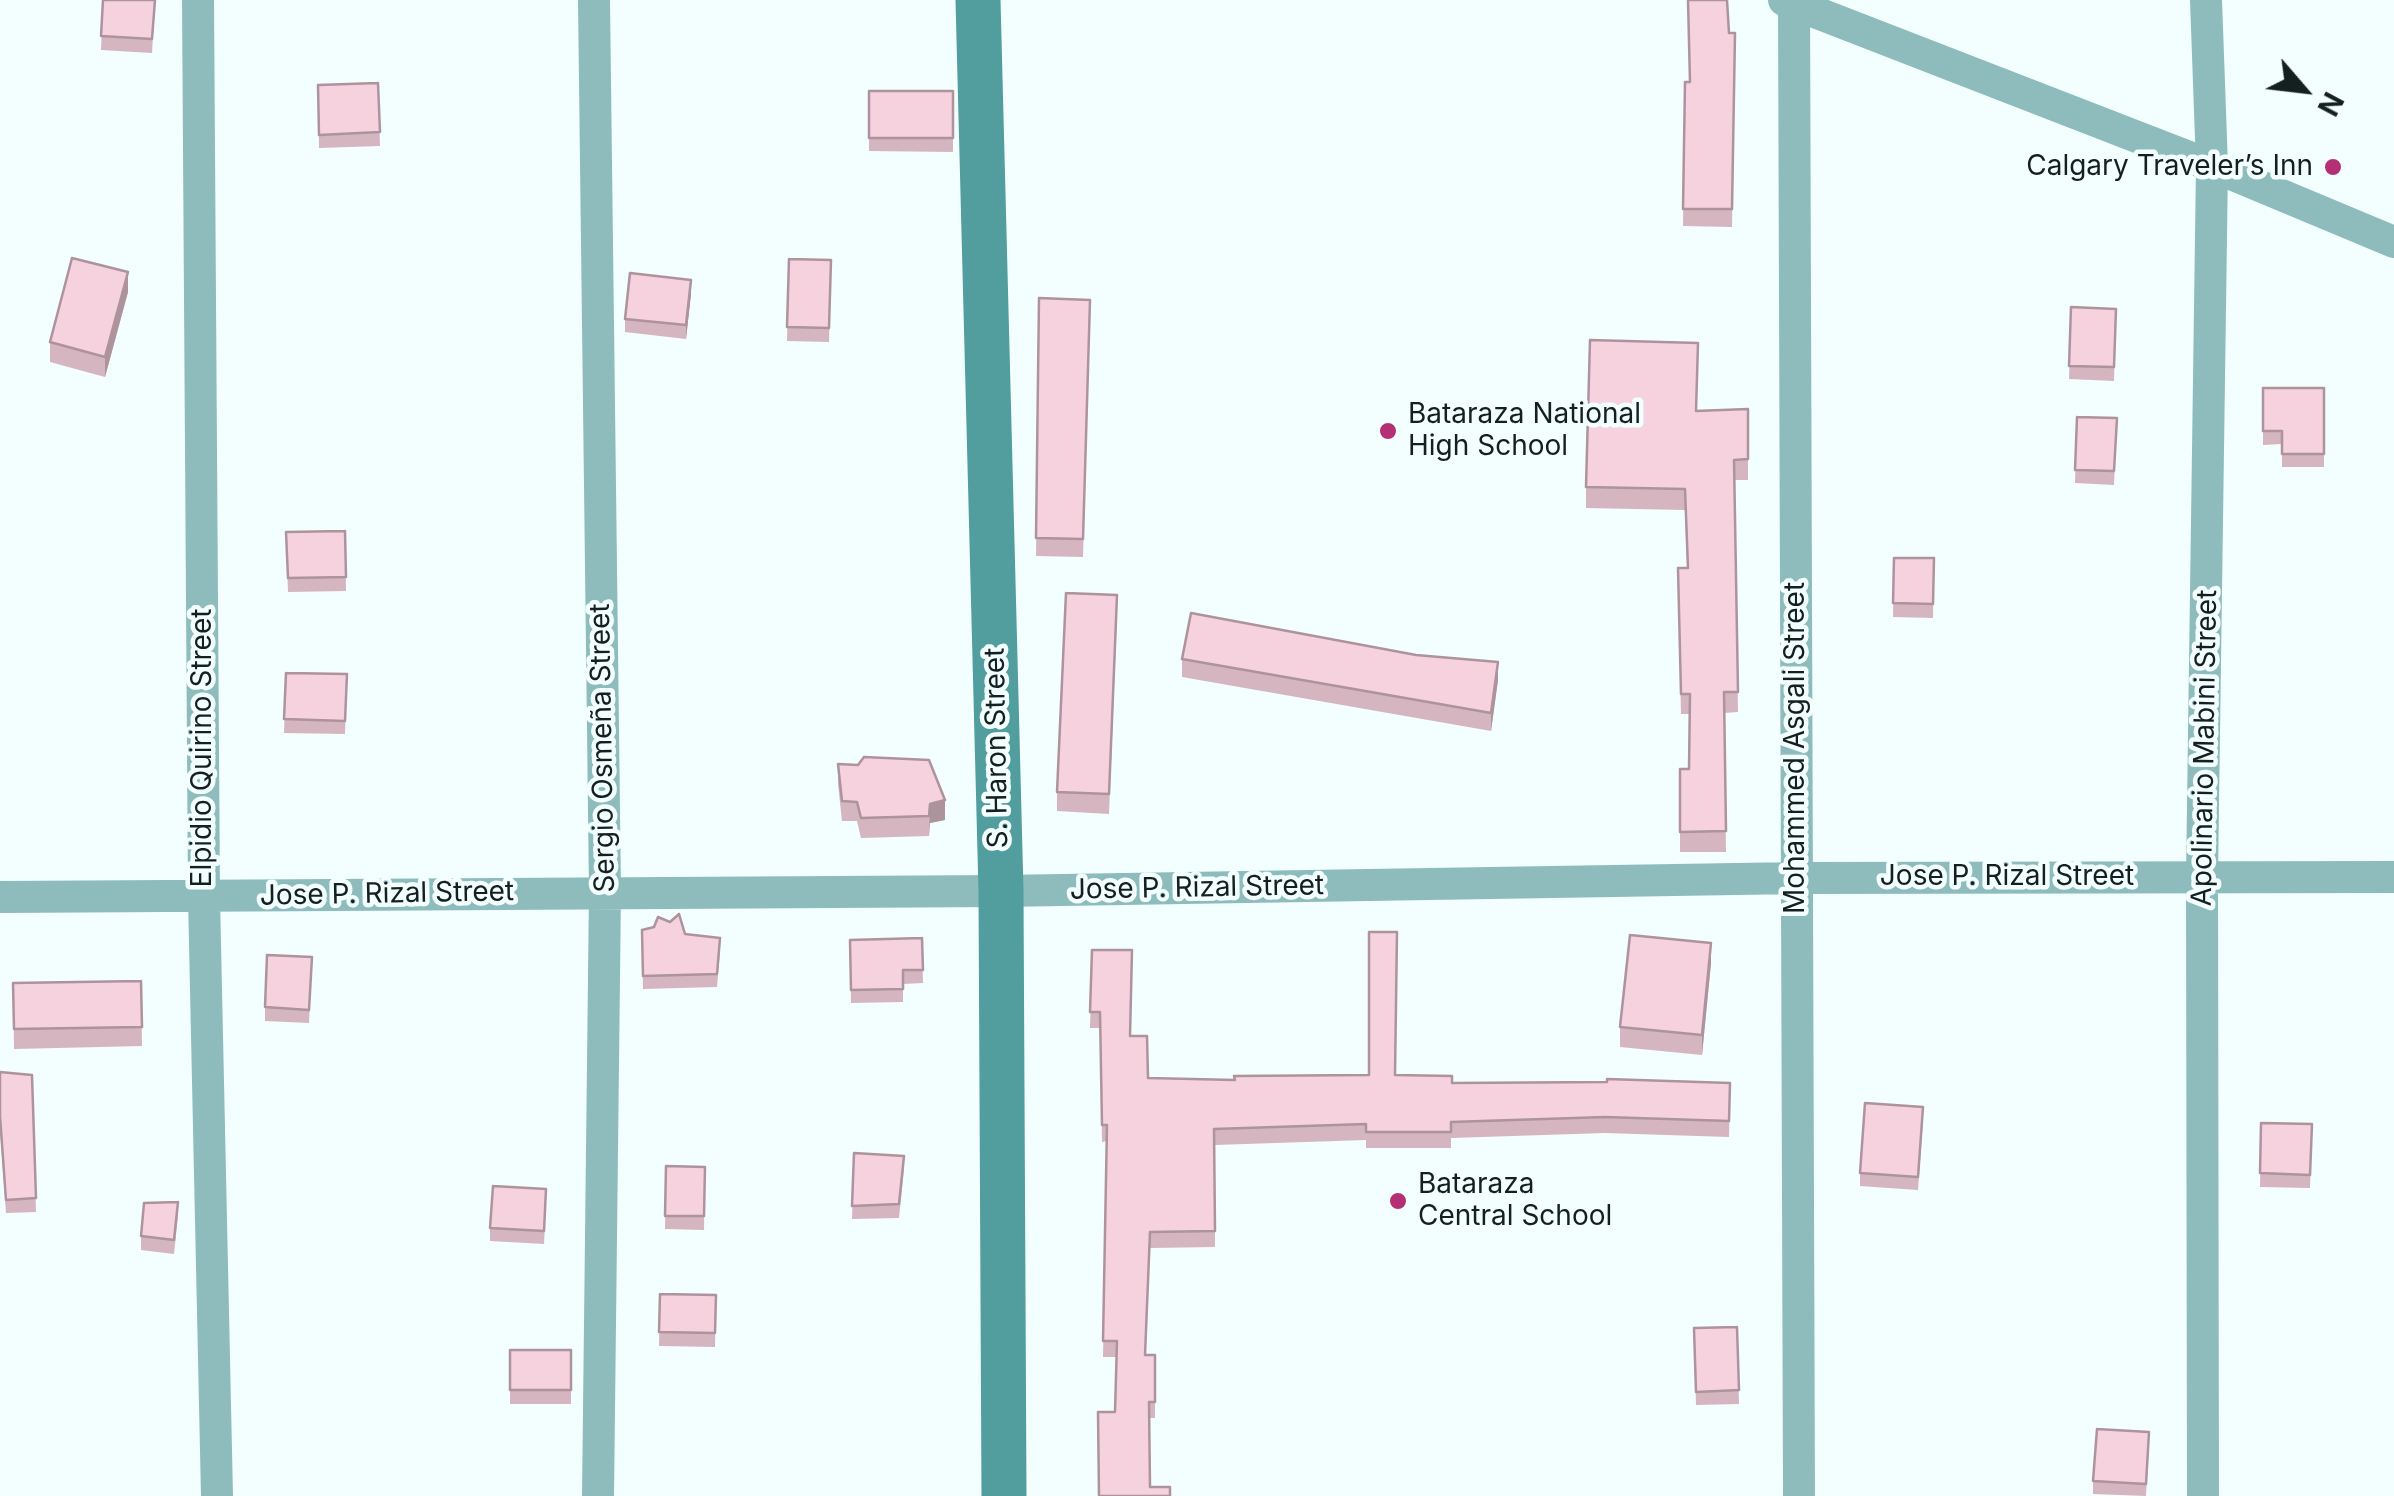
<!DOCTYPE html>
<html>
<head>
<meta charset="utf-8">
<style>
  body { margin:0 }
  #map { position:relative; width:2394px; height:1496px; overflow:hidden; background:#f3fefe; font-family:Inter,sans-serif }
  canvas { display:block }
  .north { position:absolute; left:2254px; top:40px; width:100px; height:100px; -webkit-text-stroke:8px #f3fefe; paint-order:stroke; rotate:118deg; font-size:28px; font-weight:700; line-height:40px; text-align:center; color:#141f1f }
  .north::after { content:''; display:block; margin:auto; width:35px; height:45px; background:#141f1f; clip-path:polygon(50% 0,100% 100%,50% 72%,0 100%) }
</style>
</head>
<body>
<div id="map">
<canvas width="2394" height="1496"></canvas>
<div class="north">N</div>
</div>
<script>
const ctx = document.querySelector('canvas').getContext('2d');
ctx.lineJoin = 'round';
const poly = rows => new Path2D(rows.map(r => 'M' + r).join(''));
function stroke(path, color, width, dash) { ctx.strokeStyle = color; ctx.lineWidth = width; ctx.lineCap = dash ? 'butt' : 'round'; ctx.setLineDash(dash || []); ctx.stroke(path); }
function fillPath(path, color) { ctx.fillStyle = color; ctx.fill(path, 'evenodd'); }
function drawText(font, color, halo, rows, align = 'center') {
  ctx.font = font + ' Inter,sans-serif'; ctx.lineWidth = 9; ctx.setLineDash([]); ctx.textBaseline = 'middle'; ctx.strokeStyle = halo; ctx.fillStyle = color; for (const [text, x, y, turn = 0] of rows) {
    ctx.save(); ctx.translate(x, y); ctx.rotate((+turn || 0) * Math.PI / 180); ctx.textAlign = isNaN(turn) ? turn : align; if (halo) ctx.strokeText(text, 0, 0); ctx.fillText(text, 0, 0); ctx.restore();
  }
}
stroke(poly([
  [198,0,204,897,217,1496],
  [594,0,605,891,598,1496],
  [1784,0,2212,166,2394,242],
  [1794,0,1799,1496],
  [0,897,1001,891,1797,878,2394,877],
  [2203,1496,2202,876,2212,166,2206,0]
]), '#8ebcbd', 32);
stroke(poly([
  [978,0,1001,891,1004,1496]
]), '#529d9e', 45);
fillPath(poly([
  [103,0,155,0,152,53,101,50],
  [1729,33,1735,33,1732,227,1683,226,1685,82,1690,82],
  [378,83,380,146,319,148,318,85],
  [869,91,953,91,953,152,869,151],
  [789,259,831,260,829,342,787,341],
  [128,292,105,377,50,362,50,342],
  [691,294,686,339,625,332,625,319],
  [1039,298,1090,300,1083,557,1036,556],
  [2071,307,2116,309,2114,381,2069,379],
  [2263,388,2324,388,2324,467,2282,467,2282,444,2263,445],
  [1748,409,1748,480,1734,480,1738,712,1724,713,1726,852,1680,852,1680,769,1689,769,1690,714,1681,714,1678,589,1687,568,1685,510,1586,508,1586,487,1697,410],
  [2077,417,2117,418,2114,485,2075,483],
  [345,531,346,591,288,592,286,532],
  [1894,558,1934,558,1933,618,1893,617],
  [1117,615,1109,814,1057,811,1057,792],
  [1182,659,1498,680,1491,731,1182,677],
  [286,673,347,674,345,734,284,733],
  [838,764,945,820,930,823,929,836,861,838,857,821,842,821,838,784],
  [642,930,720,951,717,987,643,989],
  [922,938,923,983,903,984,903,1002,851,1003,850,940],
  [1092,950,1148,1078,1235,1080,1395,1075,1452,1083,1730,1083,1729,1137,1605,1133,1451,1138,1451,1148,1366,1148,1366,1140,1215,1145,1215,1247,1150,1248,1145,1355,1155,1355,1155,1418,1149,1418,1099,1496,1115,1412,1116,1357,1103,1357,1107,1141,1102,1142,1100,1028,1090,1028],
  [312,957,309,1023,265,1021,265,1007],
  [1711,963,1702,1055,1620,1047,1620,1027],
  [141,981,142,1046,14,1049,13,983],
  [0,1072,32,1075,36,1212,6,1213,0,1129],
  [1923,1120,1918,1190,1860,1186,1860,1173],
  [2261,1123,2312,1124,2310,1188,2260,1187],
  [854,1153,904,1169,899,1218,852,1219],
  [666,1166,705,1167,704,1230,665,1229],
  [546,1203,544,1244,490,1241,490,1228],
  [178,1215,174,1254,141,1250,141,1236],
  [660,1294,716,1295,715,1347,659,1346],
  [1737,1327,1739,1404,1696,1405,1694,1328],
  [510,1350,571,1350,571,1404,510,1404],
  [2149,1445,2146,1496,2093,1494,2093,1481]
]), '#d4b5c0');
fillPath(poly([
  [128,272,128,292,105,377,105,357],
  [691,280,691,294,686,339,686,325],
  [1498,662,1498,680,1491,731,1491,713],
  [945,800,945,820,930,823,929,836,930,804],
  [1711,943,1711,963,1702,1055,1702,1035]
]), '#ac939c');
const building = poly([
  [103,0,155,0,152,39,101,36,103,0],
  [1688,0,1727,0,1729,33,1735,33,1732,209,1683,209,1685,82,1690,82,1688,0],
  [378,83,380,132,319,135,318,85,378,83],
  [869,91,953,91,953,138,869,138,869,91],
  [72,258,128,272,105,357,50,342,72,258],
  [789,259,831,260,829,328,787,327,789,259],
  [630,273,691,280,686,325,625,319,630,273],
  [1039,298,1090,300,1083,539,1036,538,1039,298],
  [2071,307,2116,309,2114,367,2069,366,2071,307],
  [1590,340,1698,343,1696,411,1748,409,1748,459,1734,460,1738,692,1724,692,1726,831,1680,832,1680,769,1689,769,1690,694,1681,694,1678,568,1688,568,1685,489,1586,487,1590,340],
  [2263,388,2324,388,2324,454,2282,454,2282,431,2263,431,2263,388],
  [2077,417,2117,418,2114,471,2075,470,2077,417],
  [345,531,346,577,288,578,286,532,345,531],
  [1894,558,1934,558,1933,604,1893,603,1894,558],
  [1066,593,1117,595,1109,794,1057,792,1066,593],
  [1191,613,1416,655,1498,662,1491,713,1182,659,1191,613],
  [286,673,347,674,345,721,284,719,286,673],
  [864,757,929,760,945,800,930,804,929,816,861,818,857,802,842,801,838,764,858,765,864,757],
  [679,914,685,934,720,938,717,974,643,976,642,930,654,927,658,917,670,922,679,914],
  [1369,932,1397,932,1395,1075,1452,1076,1452,1083,1607,1082,1607,1079,1730,1083,1729,1121,1605,1117,1451,1122,1451,1132,1366,1132,1366,1124,1214,1129,1215,1231,1150,1232,1145,1355,1155,1355,1155,1402,1149,1402,1150,1487,1170,1487,1170,1496,1099,1496,1098,1412,1115,1412,1117,1341,1103,1341,1107,1125,1102,1125,1100,1012,1090,1012,1092,950,1132,950,1130,1036,1147,1036,1148,1078,1235,1080,1234,1076,1369,1075,1369,932],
  [1630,935,1711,943,1702,1035,1620,1027,1630,935],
  [922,938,923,970,903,970,903,989,851,990,850,940,922,938],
  [267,955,312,957,309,1010,265,1007,267,955],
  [141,981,142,1027,14,1029,13,983,141,981],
  [0,1072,32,1075,36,1198,6,1200,0,1116,0,1072],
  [1865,1103,1923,1107,1918,1177,1860,1173,1865,1103],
  [2261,1123,2312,1124,2310,1175,2260,1173,2261,1123],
  [854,1153,904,1156,899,1204,852,1206,854,1153],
  [666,1166,705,1167,704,1216,665,1216,666,1166],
  [493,1186,546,1189,544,1231,490,1228,493,1186],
  [178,1202,174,1240,141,1236,144,1203,178,1202],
  [660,1294,716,1295,715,1333,659,1332,660,1294],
  [1737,1327,1739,1390,1696,1392,1694,1328,1737,1327],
  [510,1350,571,1350,571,1390,510,1390,510,1350],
  [2097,1429,2149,1432,2146,1484,2093,1481,2097,1429]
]);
fillPath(building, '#f6d2df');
stroke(building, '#ac939c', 2.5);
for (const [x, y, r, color] of [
  [2333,167,10,"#b52f74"],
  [1388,431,10,"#b52f74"],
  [1398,1201,10,"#b52f74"]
]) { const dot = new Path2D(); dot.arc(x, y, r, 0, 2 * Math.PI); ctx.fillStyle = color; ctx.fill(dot); stroke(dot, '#f3fefe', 4); }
drawText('28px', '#141f1f', '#f3fefe', [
  ["Calgary Traveler’s Inn",2313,167,"right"],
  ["Bataraza National",1408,415],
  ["High School",1408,447],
  ["Bataraza",1418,1185],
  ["Central School",1418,1217]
], 'left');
drawText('28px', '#141f1f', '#f3fefe', [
  ["Elpidio Quirino Street",203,748,-90],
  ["Sergio Osmeña Street",603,748,-91],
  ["S. Haron Street",997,748,-91],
  ["Mohammed Asgali Street",1796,748,-90],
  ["Apolinario Mabini Street",2205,748,-89],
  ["Jose P. Rizal Street",2007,877],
  ["Jose P. Rizal Street",1197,888,-1],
  ["Jose P. Rizal Street",387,894,-1]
]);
</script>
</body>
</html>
